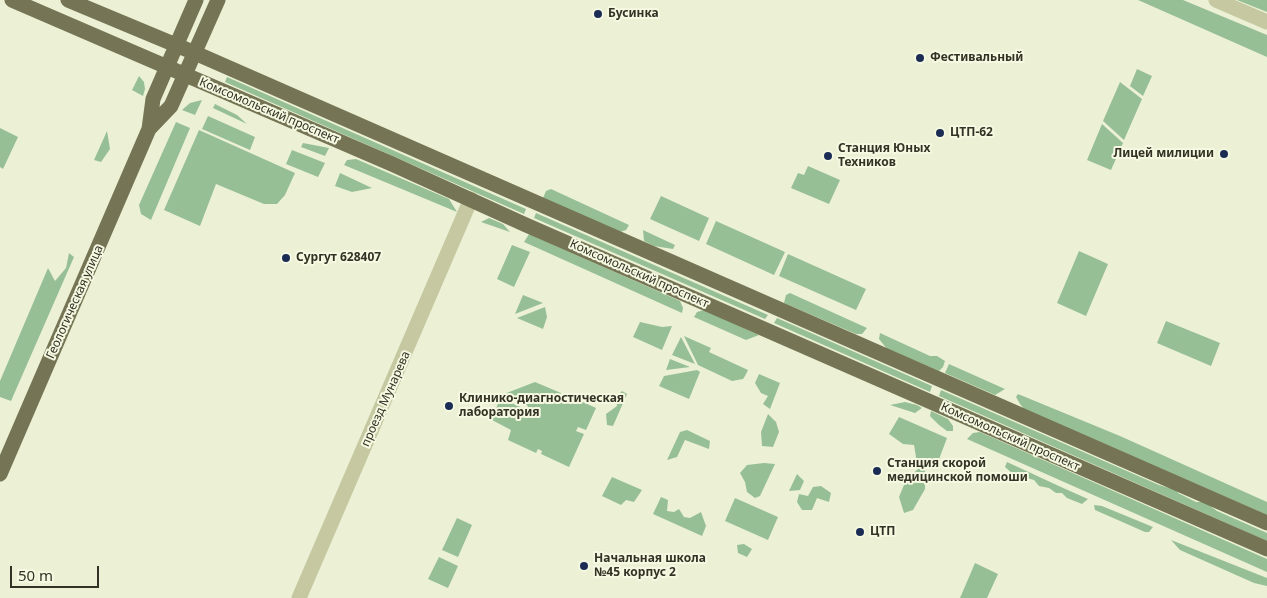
<!DOCTYPE html>
<html>
<head>
<meta charset="utf-8">
<style>
  body { margin:0 }
  #map { position:relative; width:1267px; height:598px; overflow:hidden; background:#ecf1d5; font-family:"Noto Sans",sans-serif }
  canvas { display:block }
  .scale { position:absolute; left:10px; top:566px; width:89px; height:22px; box-sizing:border-box; border:2px solid #333224; border-top:0; padding-left:6px; font-size:15px; line-height:18px; white-space:nowrap; color:#333224; -webkit-text-stroke:4px #f5f9e1; paint-order:stroke }
</style>
</head>
<body>
<div id="map">
<canvas width="1267" height="598"></canvas>
<div class="scale">50 m</div>
</div>
<script>
const ctx = document.querySelector('canvas').getContext('2d');
ctx.lineJoin = 'round';
function fillPath(path, color) { ctx.fillStyle = color; ctx.fill(path, 'evenodd'); }
const poly = rows => new Path2D(rows.map(r => 'M' + r).join(''));
function stroke(path, color, width, dash) { ctx.strokeStyle = color; ctx.lineWidth = width; ctx.lineCap = dash ? 'butt' : 'round'; ctx.setLineDash(dash || []); ctx.stroke(path); }
function drawText(font, color, halo, rows, align = 'center') {
  ctx.font = font + ' "Noto Sans",sans-serif'; ctx.lineWidth = 4; ctx.setLineDash([]); ctx.textBaseline = 'middle'; ctx.strokeStyle = halo; ctx.fillStyle = color; for (const [text, x, y, turn = 0] of rows) {
    ctx.save(); ctx.translate(x, y); ctx.rotate((+turn || 0) * Math.PI / 180); ctx.textAlign = isNaN(turn) ? turn : align; if (halo) ctx.strokeText(text, 0, 0); ctx.fillText(text, 0, 0); ctx.restore();
  }
}
fillPath(poly([
  [1138,0,1183,0,1267,35,1267,57],
  [1237,0,1267,0,1267,12],
  [1137,69,1152,76,1143,96,1130,86],
  [139,76,144,82,145,89,143,96,132,90],
  [227,77,526,209,524,214,225,82],
  [1120,82,1142,99,1124,140,1103,121],
  [202,100,195,115,182,110,190,103],
  [215,104,237,115,247,124,213,108],
  [208,116,255,137,250,150,202,129],
  [176,122,190,128,151,220,141,214,139,205],
  [1102,124,1123,143,1111,170,1087,160],
  [0,128,18,137,3,169,0,167],
  [199,130,295,173,285,195,277,204,264,204,216,184,200,226,164,210],
  [107,131,110,149,101,162,94,160],
  [303,143,329,148,325,156,301,147],
  [292,150,325,163,318,177,286,164],
  [356,159,449,199,457,212,344,165,347,160],
  [808,166,840,180,829,204,791,188,798,173,804,175],
  [340,173,372,188,352,192,335,186],
  [551,189,629,225,626,230,620,232,543,198,546,191],
  [661,196,709,218,699,241,650,219],
  [536,213,768,315,765,319,534,218],
  [489,218,503,224,510,232,481,222],
  [716,221,785,252,774,275,706,244],
  [643,230,675,245,673,249,654,246,644,241],
  [529,234,680,301,683,308,682,313,524,242],
  [512,245,530,252,514,287,497,279],
  [1079,251,1108,264,1086,316,1057,303],
  [69,253,74,257,11,401,0,397,0,381,48,268,55,281,66,268],
  [788,254,866,289,856,310,779,276],
  [790,293,867,328,862,334,856,334,784,303,786,295],
  [523,295,543,303,515,314],
  [545,307,547,317,543,329,517,318],
  [704,310,759,335,746,340,694,317,697,312],
  [777,318,932,386,930,392,774,323],
  [1166,321,1220,343,1211,366,1157,343],
  [640,322,662,327,672,326,662,350,633,337],
  [880,333,930,356,937,356,945,361,943,367,939,371,887,349,879,339],
  [684,336,711,348,709,352,748,370,745,376,743,379,732,381,698,365],
  [681,337,695,364,672,355],
  [670,359,690,367,666,370],
  [949,364,1005,389,995,395,945,373],
  [697,370,700,372,689,399,659,386,664,376],
  [759,374,780,383,770,409,763,404,768,396,761,393,755,383],
  [535,382,561,393,558,400,562,401,565,394,596,408,586,430,578,427,576,431,584,434,569,467,541,454,542,451,538,449,536,453,508,440,511,430,492,420,500,398,527,410,528,406,504,394],
  [941,390,1159,485,1176,490,1178,493,1196,502,1205,502,1217,511,1267,533,1267,541,939,396],
  [622,391,627,394,613,426,607,425,606,414,617,406,616,398],
  [1018,394,1120,436,1267,502,1267,515,1024,409,1020,404,1016,397],
  [905,402,917,405,922,408,915,413,890,405],
  [931,411,948,419,953,426,953,431,947,431,939,425,930,416],
  [768,414,776,422,779,432,773,447,762,446,761,432],
  [899,417,947,438,938,462,925,463,925,489,913,510,904,513,899,497,906,480,918,469,914,445,903,444,889,434],
  [687,430,710,441,709,449,685,440,677,457,667,460,680,432],
  [980,432,1267,559,1267,572,967,439,973,433],
  [1007,462,1061,487,1088,499,1082,504,1067,498,1062,493,1056,493,1049,488,1039,486,1034,480,1013,474,1005,467],
  [764,463,775,464,760,496,755,498,747,492,745,482,740,473,747,465],
  [797,474,804,481,800,490,789,491],
  [612,477,642,490,634,502,626,500,621,505,602,496],
  [821,486,831,493,829,502,817,498,812,510,802,510,797,502,799,494,808,496,813,487],
  [661,497,668,500,667,511,674,512,679,509,684,517,690,518,701,512,706,526,702,536,653,514],
  [735,498,778,517,768,540,725,521],
  [1094,505,1102,506,1153,527,1149,532,1145,532,1095,510],
  [457,518,472,525,458,557,442,550],
  [1171,540,1267,578,1267,586,1254,583,1180,550],
  [744,544,752,549,747,557,738,553,737,545],
  [439,557,458,566,448,588,428,579],
  [975,563,998,574,987,598,960,598]
]), '#97bf95');
stroke(poly([
  [1216,0,1267,22],
  [299,598,471,199]
]), '#c5c8a1', 15);
stroke(poly([
  [12,0,392,164,526,225,1267,549],
  [68,0,195,53,1267,523],
  [149,129,171,106,218,0],
  [0,474,149,129,153,99,196,0]
]), '#757455', 15);
for (const [x, y, r, color] of [
  [598,14,5,"#1a2c54"],
  [920,58,5,"#1a2c54"],
  [940,133,5,"#1a2c54"],
  [1224,154,5,"#1a2c54"],
  [828,156,5,"#1a2c54"],
  [286,258,5,"#1a2c54"],
  [449,406,5,"#1a2c54"],
  [877,471,5,"#1a2c54"],
  [860,532,5,"#1a2c54"],
  [584,566,5,"#1a2c54"]
]) { const dot = new Path2D(); dot.arc(x, y, r, 0, 2 * Math.PI); ctx.fillStyle = color; ctx.fill(dot); stroke(dot, '#f5f9e1', 2); }
drawText('bold 12px', '#333224', '#f5f9e1', [
  ["Бусинка",608,14],
  ["Фестивальный",930,58],
  ["ЦТП-62",950,133],
  ["Станция Юных",838,149],
  ["Техников",838,163],
  ["Лицей милиции",1214,154,"right"],
  ["Сургут 628407",296,258],
  ["Клинико-диагностическая",459,399],
  ["лаборатория",459,413],
  ["Cтанция скорой",887,464],
  ["медицинской помоши",887,478],
  ["ЦТП",870,532],
  ["Начальная школа",594,559],
  ["№45 корпус 2",594,573]
], 'left');
drawText('12px', '#333224', '#f5f9e1', [
  ["Комсомольский проспект",269,111,23],
  ["Комсомольский проспект",639,274,24],
  ["Геологическая улица",75,302,-66],
  ["проезд Мунарева",386,399,-66],
  ["Комсомольский проспект",1010,437,24]
]);
</script>
</body>
</html>
